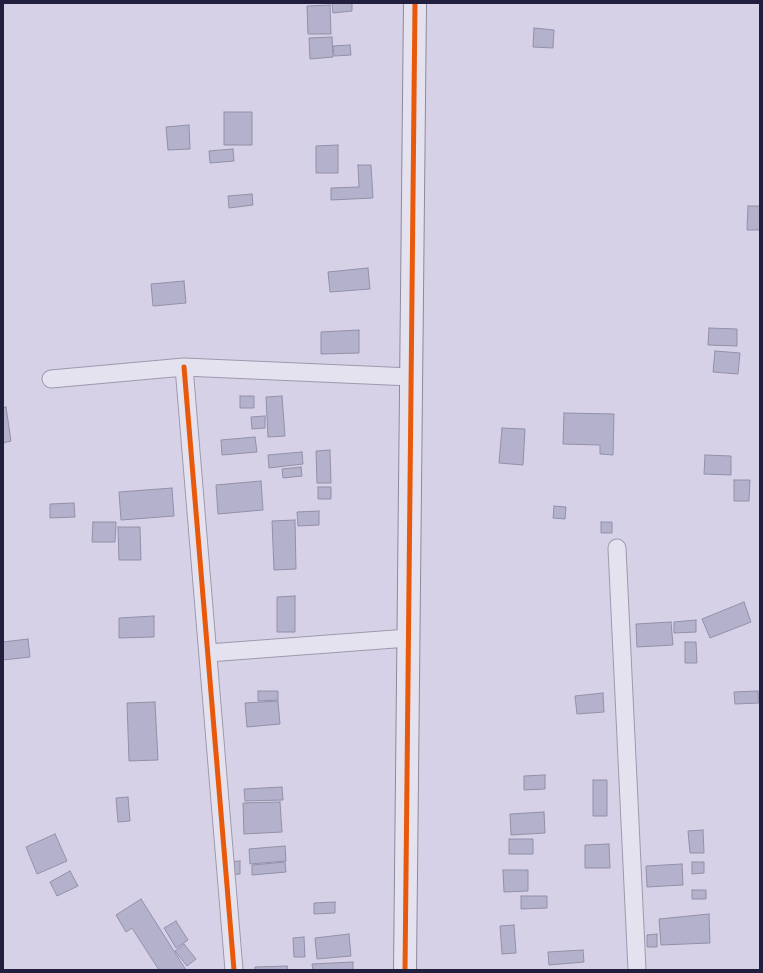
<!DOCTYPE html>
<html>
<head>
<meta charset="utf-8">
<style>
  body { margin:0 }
  #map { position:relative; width:763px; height:973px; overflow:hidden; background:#d7d1e7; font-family:"Roboto Serif",serif }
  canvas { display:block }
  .frame { position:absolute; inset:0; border:4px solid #211f3d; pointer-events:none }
</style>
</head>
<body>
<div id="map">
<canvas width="763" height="973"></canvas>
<div class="frame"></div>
</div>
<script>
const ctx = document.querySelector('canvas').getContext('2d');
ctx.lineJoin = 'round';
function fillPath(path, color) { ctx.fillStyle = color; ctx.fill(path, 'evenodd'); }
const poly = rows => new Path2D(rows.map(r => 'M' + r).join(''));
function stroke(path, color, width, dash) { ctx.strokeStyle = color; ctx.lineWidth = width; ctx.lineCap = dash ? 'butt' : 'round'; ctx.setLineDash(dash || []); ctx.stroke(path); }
const building = poly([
  [332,3,352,3,352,11,333,13,332,3],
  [330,5,331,34,308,34,307,6,330,5],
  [534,28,554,30,553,48,533,47,534,28],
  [332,37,333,57,310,59,309,38,332,37],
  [350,45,351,55,334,56,333,46,350,45],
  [224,112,252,112,252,145,224,145,224,112],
  [189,125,190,149,168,150,166,127,189,125],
  [338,145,338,173,316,173,316,146,338,145],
  [233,149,234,161,210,163,209,151,233,149],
  [358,165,371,165,373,198,331,200,331,188,359,187,358,165],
  [252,194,253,205,229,208,228,196,252,194],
  [748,206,760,206,760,230,747,230,748,206],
  [368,268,370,289,330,292,328,272,368,268],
  [184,281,186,303,153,306,151,284,184,281],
  [709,328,737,329,737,346,708,345,709,328],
  [359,330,359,353,321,354,321,332,359,330],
  [715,351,740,353,738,374,713,372,715,351],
  [240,396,254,396,254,408,240,408,240,396],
  [282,396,285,436,268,437,266,397,282,396],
  [6,407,11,441,3,443,3,408,6,407],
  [564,413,614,414,613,455,600,454,600,445,563,444,564,413],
  [265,416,265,428,252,429,251,417,265,416],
  [502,428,525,429,523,465,499,463,502,428],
  [255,437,257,452,222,455,221,440,255,437],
  [330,450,331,483,317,483,316,451,330,450],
  [302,452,303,464,269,468,268,455,302,452],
  [705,455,731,456,731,475,704,474,705,455],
  [301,467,302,476,283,478,282,469,301,467],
  [734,480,750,480,749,501,734,501,734,480],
  [261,481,263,510,218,514,216,485,261,481],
  [318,487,331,487,331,499,318,499,318,487],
  [172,488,174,516,121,520,119,492,172,488],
  [74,503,75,517,50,518,50,504,74,503],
  [554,506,566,507,565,519,553,518,554,506],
  [319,511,319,525,298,526,297,512,319,511],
  [295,520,296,569,274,570,272,521,295,520],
  [93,522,116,522,115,542,92,542,93,522],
  [601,522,612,522,612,533,601,533,601,522],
  [118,527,140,527,141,560,119,560,118,527],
  [295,596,295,632,277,632,277,597,295,596],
  [744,602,751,622,710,638,702,619,744,602],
  [154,616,154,637,119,638,119,618,154,616],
  [696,620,696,632,674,633,674,622,696,620],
  [671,622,673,645,637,647,636,624,671,622],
  [28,639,30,657,3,660,3,642,28,639],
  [685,642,696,642,697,663,685,663,685,642],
  [258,691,278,691,278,700,258,701,258,691],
  [758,691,759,703,735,704,734,692,758,691],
  [603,693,604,712,577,714,575,696,603,693],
  [278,701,280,724,247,727,245,703,278,701],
  [155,702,158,760,129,761,127,703,155,702],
  [545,775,545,789,524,790,524,776,545,775],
  [593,780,607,780,607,816,593,816,593,780],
  [282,787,283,800,245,801,244,789,282,787],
  [128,797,130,821,118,822,116,798,128,797],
  [280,802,282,832,244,834,243,803,280,802],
  [544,812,545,833,511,835,510,814,544,812],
  [703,830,704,853,690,853,688,831,703,830],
  [55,834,67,861,37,874,26,847,55,834],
  [509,839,533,839,533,854,509,854,509,839],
  [609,844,610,868,585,868,585,845,609,844],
  [285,846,286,861,250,864,249,849,285,846],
  [240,861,240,874,227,875,226,862,240,861],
  [285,862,286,872,252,875,252,865,285,862],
  [692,862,704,862,704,873,692,874,692,862],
  [682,864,683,885,647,887,646,866,682,864],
  [503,870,528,870,528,891,504,892,503,870],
  [70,871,78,886,57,896,50,882,70,871],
  [692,890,706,890,706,899,692,899,692,890],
  [521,896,547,896,547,908,521,909,521,896],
  [141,899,186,970,159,970,132,928,126,932,116,915,141,899],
  [335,902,335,913,314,914,314,903,335,902],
  [709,914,710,943,661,945,659,919,709,914],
  [176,921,188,940,176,948,164,928,176,921],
  [514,925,516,953,502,954,500,926,514,925],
  [349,934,351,956,317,959,315,938,349,934],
  [657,934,657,947,647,947,647,935,657,934],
  [304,937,305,957,294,957,293,938,304,937],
  [184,944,196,959,187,966,175,951,184,944],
  [583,950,584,962,549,965,548,952,583,950],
  [353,962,353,970,313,970,312,964,353,962],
  [287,966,288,970,255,970,255,967,287,966]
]);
fillPath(building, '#b4b1cc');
stroke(building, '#9290a8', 1);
const street = poly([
  [184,367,234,970],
  [51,379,184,367,411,377],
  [617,548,637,970],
  [208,653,408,638]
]);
const secondary = poly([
  [405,970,415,3]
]);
stroke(street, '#9d99ad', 19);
stroke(secondary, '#8c899d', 24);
stroke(street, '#e5e2f0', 17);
stroke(secondary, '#e5e2f0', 22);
stroke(poly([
  [184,367,234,970],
  [405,970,415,3]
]), '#e8590c', 5);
</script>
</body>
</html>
